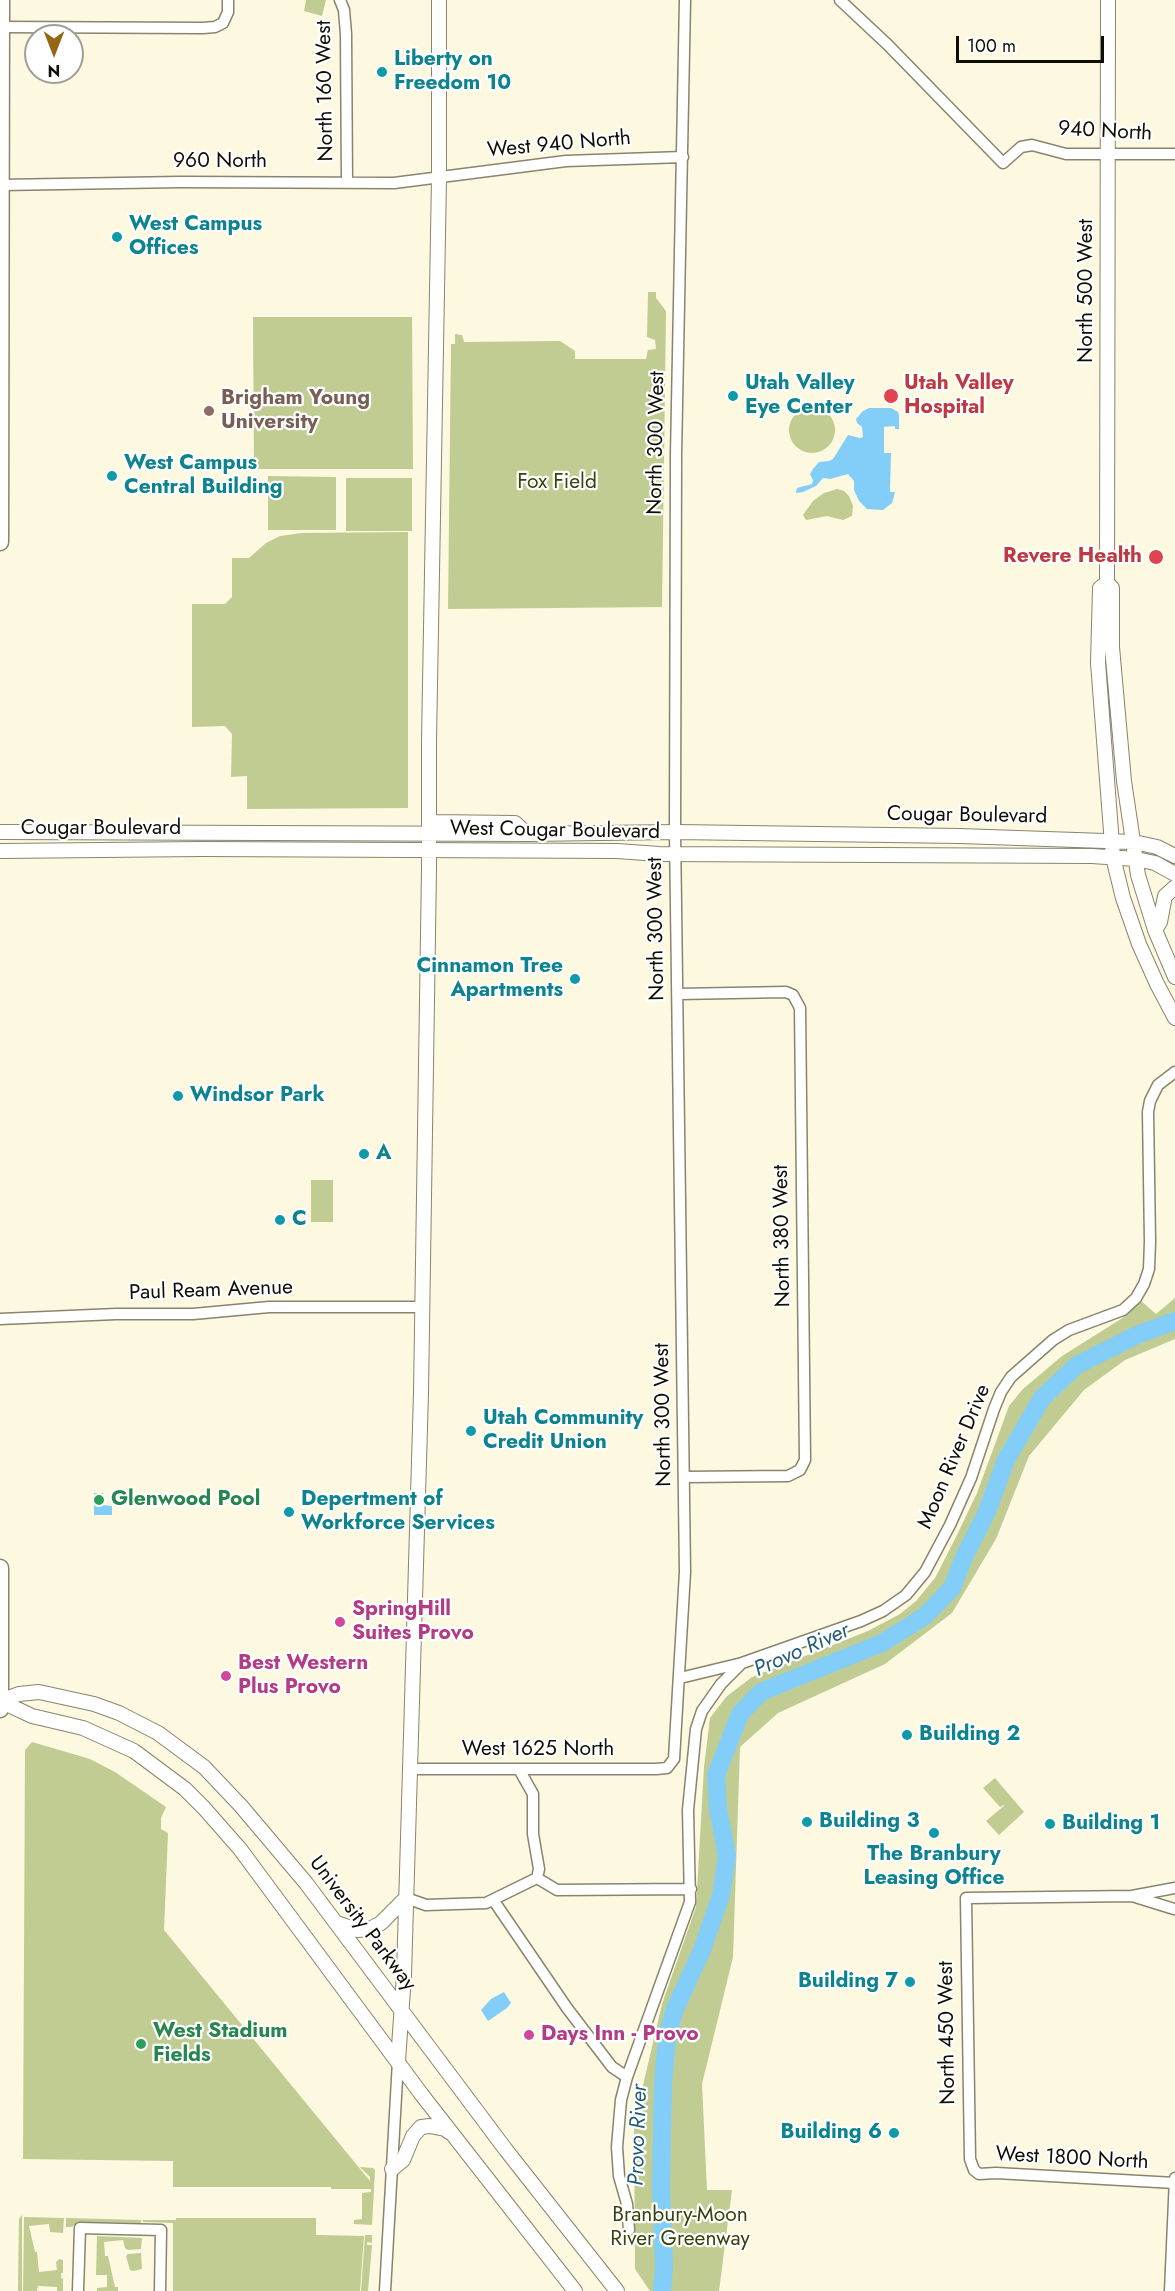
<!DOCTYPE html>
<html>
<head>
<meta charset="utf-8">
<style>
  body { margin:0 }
  #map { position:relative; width:1175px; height:2291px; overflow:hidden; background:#fdf8e0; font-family:Jost,sans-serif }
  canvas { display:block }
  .north { position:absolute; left:24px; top:24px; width:60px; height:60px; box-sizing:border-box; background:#fff; border:2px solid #9f9e9b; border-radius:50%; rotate:180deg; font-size:16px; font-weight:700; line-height:24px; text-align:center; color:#0e0d06 }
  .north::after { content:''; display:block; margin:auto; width:21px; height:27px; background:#956715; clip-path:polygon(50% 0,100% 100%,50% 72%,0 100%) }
  .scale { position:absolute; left:956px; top:36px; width:148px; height:27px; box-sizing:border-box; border:3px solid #0e0d06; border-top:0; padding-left:8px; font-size:18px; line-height:21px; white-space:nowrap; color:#0e0d06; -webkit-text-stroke:4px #fff; paint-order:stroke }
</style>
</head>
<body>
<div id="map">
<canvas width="1175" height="2291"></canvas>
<div class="north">N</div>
<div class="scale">100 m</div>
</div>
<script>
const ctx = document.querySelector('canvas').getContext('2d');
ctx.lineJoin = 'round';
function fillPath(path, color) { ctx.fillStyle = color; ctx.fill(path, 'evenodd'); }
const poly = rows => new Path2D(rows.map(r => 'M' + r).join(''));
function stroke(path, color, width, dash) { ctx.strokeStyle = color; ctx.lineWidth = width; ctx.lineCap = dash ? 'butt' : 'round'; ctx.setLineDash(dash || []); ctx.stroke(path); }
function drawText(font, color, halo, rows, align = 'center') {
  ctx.font = font + ' Jost,sans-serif'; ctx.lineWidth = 4.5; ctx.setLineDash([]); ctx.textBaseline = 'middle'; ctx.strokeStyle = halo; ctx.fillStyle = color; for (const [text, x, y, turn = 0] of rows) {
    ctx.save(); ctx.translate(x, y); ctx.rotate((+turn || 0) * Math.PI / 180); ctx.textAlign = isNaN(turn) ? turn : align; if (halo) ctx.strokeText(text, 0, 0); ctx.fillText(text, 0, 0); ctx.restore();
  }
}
fillPath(poly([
  [306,0,326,0,322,16,304,11],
  [648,292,656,292,656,298,666,311,662,607,448,609,451,344,455,344,455,334,462,335,464,342,560,341,575,351,575,359,646,359,648,350,656,349,655,340,647,337],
  [253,317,412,317,413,469,254,469],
  '789 430a23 23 0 1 1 46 0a23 23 0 1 1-46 0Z',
  [268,476,336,477,336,530,268,530],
  [346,478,412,478,412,531,346,531],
  [837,489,844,491,849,496,853,506,852,516,843,520,827,516,806,520,803,515,813,501,824,493],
  [408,532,408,808,247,809,247,776,231,777,232,734,225,726,192,727,192,604,225,604,232,597,232,558,249,558,266,543,280,536,302,533],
  [311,1180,333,1180,333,1222,311,1222],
  [1175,1298,1175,1339,1125,1360,1084,1390,1029,1456,996,1539,952,1613,885,1664,778,1713,740,1747,733,1957,702,2084,707,2190,732,2190,719,2291,650,2291,635,2269,634,2124,662,2004,696,1907,704,1767,710,1718,726,1697,752,1677,868,1631,900,1614,916,1601,935,1578,955,1539,977,1493,1009,1406,1023,1389,1062,1356,1121,1319,1141,1301,1156,1314],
  [32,1742,90,1759,115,1772,166,1807,161,1818,161,1829,168,1833,164,1930,370,2181,370,2177,360,2167,373,2168,375,2170,372,2225,354,2224,354,2220,362,2219,362,2193,371,2192,371,2189,331,2189,331,2187,173,2187,173,2161,23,2159,25,1750],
  [995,1778,1024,1812,999,1835,986,1821,1006,1804,1000,1807,983,1788],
  [22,2215,22,2291,18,2291,19,2219],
  [24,2217,64,2218,63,2233,50,2232,49,2224,29,2226,35,2252,37,2252,39,2272,57,2270,56,2262,59,2259,63,2260,63,2273,61,2273,61,2278,63,2279,63,2291,57,2291,57,2287,38,2286,37,2291,23,2291],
  [66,2218,141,2220,141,2223,79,2222,72,2227,66,2227],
  [176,2218,316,2218,316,2235,364,2236,360,2291,173,2291,173,2223,143,2222,143,2220,176,2220],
  [365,2235,372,2235,372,2243,367,2242,367,2245,372,2245,368,2291,361,2291],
  [97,2236,142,2238,141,2249,128,2250,125,2248,123,2240,104,2242,105,2256,108,2256,115,2287,118,2287,118,2291,97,2291,97,2288,107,2287,107,2275,96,2275],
  [141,2253,142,2269,133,2271,130,2270,126,2256,128,2254]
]), '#c0cc92');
fillPath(poly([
  [869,408,891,408,898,412,899,415,899,429,895,429,895,426,884,427,884,453,891,453,890,492,895,492,892,503,883,510,867,509,859,501,854,490,854,481,848,474,830,479,823,478,816,486,803,492,796,493,797,488,812,484,813,480,810,474,813,469,819,462,829,461,833,459,848,435,860,438,863,437,862,427,857,423,856,419,863,411],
  [94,1493,103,1493,103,1505,112,1506,112,1515,94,1515],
  [504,1992,511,2003,507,2008,488,2021,481,2010,491,1999]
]), '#83cdf9');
stroke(poly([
  [662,2291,664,2266,661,2187,663,2084,667,2036,675,2009,702,1950,721,1895,727,1856,718,1809,716,1775,740,1714,761,1692,882,1643,925,1616,952,1588,965,1555,986,1514,1006,1460,1042,1398,1077,1365,1137,1335,1175,1321]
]), '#83cdf9', 18);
const minor = poly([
  [340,0,344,10,346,34,347,182],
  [840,0,888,45,1003,163,1021,147,1032,145,1066,154,1175,154],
  [1,27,203,28,215,27,223,23,228,12,228,0],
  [1,185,180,182,394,183,566,161,683,157],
  [678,994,786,992,793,995,800,1008,805,1460,800,1470,788,1476,685,1477],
  [0,1319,116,1314,193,1314,269,1307,423,1307],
  [680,1678,742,1663,861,1621,883,1611,906,1595,925,1572,950,1525,971,1478,994,1409,1001,1392,1011,1377,1053,1340,1069,1330,1123,1310,1136,1298,1144,1284,1149,1269,1150,1242,1148,1112,1150,1101,1158,1085,1175,1072],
  [409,1769,656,1769,667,1768,674,1759,685,1572,675,832,676,455,685,0],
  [520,1771,533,1794,533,1834,539,1869,537,1878],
  [1132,1896,1175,1888],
  [406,1898,426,1905,486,1903,537,1878,557,1890,691,1889],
  [494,1901,567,2008,612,2067,627,2077],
  [1174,1909,1132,1896,966,1898,970,2159,974,2170,979,2174,996,2173,1175,2183],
  [629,2230,627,2204,619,2176,617,2147,621,2100,627,2077,690,1902,688,1810,696,1729,702,1711,721,1684,742,1663],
  [78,2291,80,2228,161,2230,160,2291],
  [385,2291,398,2061],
  [1170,2291,1175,2178]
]);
const major = poly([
  [1108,0,1107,583,1112,588,1112,647,1124,781,1138,875,1155,930,1175,977],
  [1107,583,1100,588,1098,663,1113,857,1123,898,1139,944,1157,984,1175,1018],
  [430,822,515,823,527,834],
  [0,832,527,834,675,832,960,836,1134,842,1157,847,1175,856],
  [0,851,202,849,617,851,659,854,1092,856,1136,859,1155,863,1175,874],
  [1155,930,1160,922,1165,896,1175,887],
  [0,1701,19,1694,39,1692,94,1704,119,1713,158,1733,204,1767,241,1806,306,1883,506,2150,617,2291],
  [0,1701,32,1716,83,1728,134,1751,185,1789,204,1808,240,1849,422,2095,575,2291],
  [337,1923,357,1930,370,1929,381,1923,406,1898],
  [398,2061,404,1975,421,1393,429,869,429,741,439,178,439,0],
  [392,2169,403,2160,413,2136,421,2127,430,2126,445,2129,449,2132]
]);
const highway = poly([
  [0,542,1,0],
  [0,1568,0,1709]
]);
stroke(minor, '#88846e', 13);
stroke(major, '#88846e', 16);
stroke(highway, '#88846e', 19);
stroke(minor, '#fff', 10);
stroke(major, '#fff', 14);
stroke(highway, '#fff', 16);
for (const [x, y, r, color] of [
  [382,72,6,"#0f9aa8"],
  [117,237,6,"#0f9aa8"],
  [733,396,6,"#0f9aa8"],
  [891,396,8,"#e0444e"],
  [209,411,6,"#8d6e63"],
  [112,476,6,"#0f9aa8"],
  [1156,557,8,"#e0444e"],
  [575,979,6,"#0f9aa8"],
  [178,1096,6,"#0f9aa8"],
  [364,1154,6,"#0f9aa8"],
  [280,1220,6,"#0f9aa8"],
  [471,1431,6,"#0f9aa8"],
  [99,1500,6,"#2e9e5b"],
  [289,1512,6,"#0f9aa8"],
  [340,1622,6,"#d1479c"],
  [226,1676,6,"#d1479c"],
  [907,1735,6,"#0f9aa8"],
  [807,1822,6,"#0f9aa8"],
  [1050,1824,6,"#0f9aa8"],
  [934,1833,6,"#0f9aa8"],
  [910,1982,6,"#0f9aa8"],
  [529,2035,6,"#d1479c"],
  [141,2044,6,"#2e9e5b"],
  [894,2133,6,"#0f9aa8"]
]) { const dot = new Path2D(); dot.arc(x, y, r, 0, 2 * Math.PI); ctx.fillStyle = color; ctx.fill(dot); stroke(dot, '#fff', 2); }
drawText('bold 21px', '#0d838f', '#fff', [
  ["Liberty on",394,60],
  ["Freedom 10",394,84],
  ["West Campus",129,225],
  ["Offices",129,249],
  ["Utah Valley",745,384],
  ["Eye Center",745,408],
  ["West Campus",124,464],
  ["Central Building",124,488],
  ["Cinnamon Tree",563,967,"right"],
  ["Apartments",563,991,"right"],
  ["Windsor Park",190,1096],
  ["A",376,1154],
  ["C",292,1220],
  ["Utah Community",483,1419],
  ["Credit Union",483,1443],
  ["Depertment of",301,1500],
  ["Workforce Services",301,1524],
  ["Building 2",919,1735],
  ["Building 3",819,1822],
  ["Building 1",1062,1824],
  ["The Branbury",934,1855,"center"],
  ["Leasing Office",934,1879,"center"],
  ["Building 7",898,1982,"right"],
  ["Building 6",882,2133,"right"]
], 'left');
drawText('21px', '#0e0d06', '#fff', [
  ["North 160 West",326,91,-91],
  ["940 North",1105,132,3],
  ["West 940 North",559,145,-5],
  ["960 North",220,162],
  ["North 500 West",1087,291,-90],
  ["North 300 West",657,443,-89],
  ["Cougar Boulevard",967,816,1],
  ["Cougar Boulevard",101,829],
  ["West Cougar Boulevard",555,831,1],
  ["North 300 West",657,929,-91],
  ["North 380 West",783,1236,-91],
  ["Paul Ream Avenue",211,1291,-2],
  ["North 300 West",664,1415,-91],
  ["Moon River Drive",955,1457,-67],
  ["West 1625 North",538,1750],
  ["University Parkway",362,1924,53],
  ["North 450 West",948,2033,-91],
  ["West 1800 North",1072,2159,3]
]);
drawText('bold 21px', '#be3a42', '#fff', [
  ["Utah Valley",904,384],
  ["Hospital",904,408],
  ["Revere Health",1142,557,"right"]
], 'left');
drawText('bold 21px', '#785e54', '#fff', [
  ["Brigham Young",221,399],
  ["University",221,423]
], 'left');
drawText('21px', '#3a410a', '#fff', [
  ["Fox Field",557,483],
  ["Branbury-Moon",680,2216],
  ["River Greenway",680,2240]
]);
drawText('bold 21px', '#27864d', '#fff', [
  ["Glenwood Pool",111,1500],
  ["West Stadium",153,2032],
  ["Fields",153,2056]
], 'left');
drawText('bold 21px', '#b23c85', '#fff', [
  ["SpringHill",352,1610],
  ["Suites Provo",352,1634],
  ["Best Western",238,1664],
  ["Plus Provo",238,1688],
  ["Days Inn - Provo",541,2035]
], 'left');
drawText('italic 22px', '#255c7a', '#fff', [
  ["Provo River",802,1651,-24],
  ["Provo River",639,2135,-88]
]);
</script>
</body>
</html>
